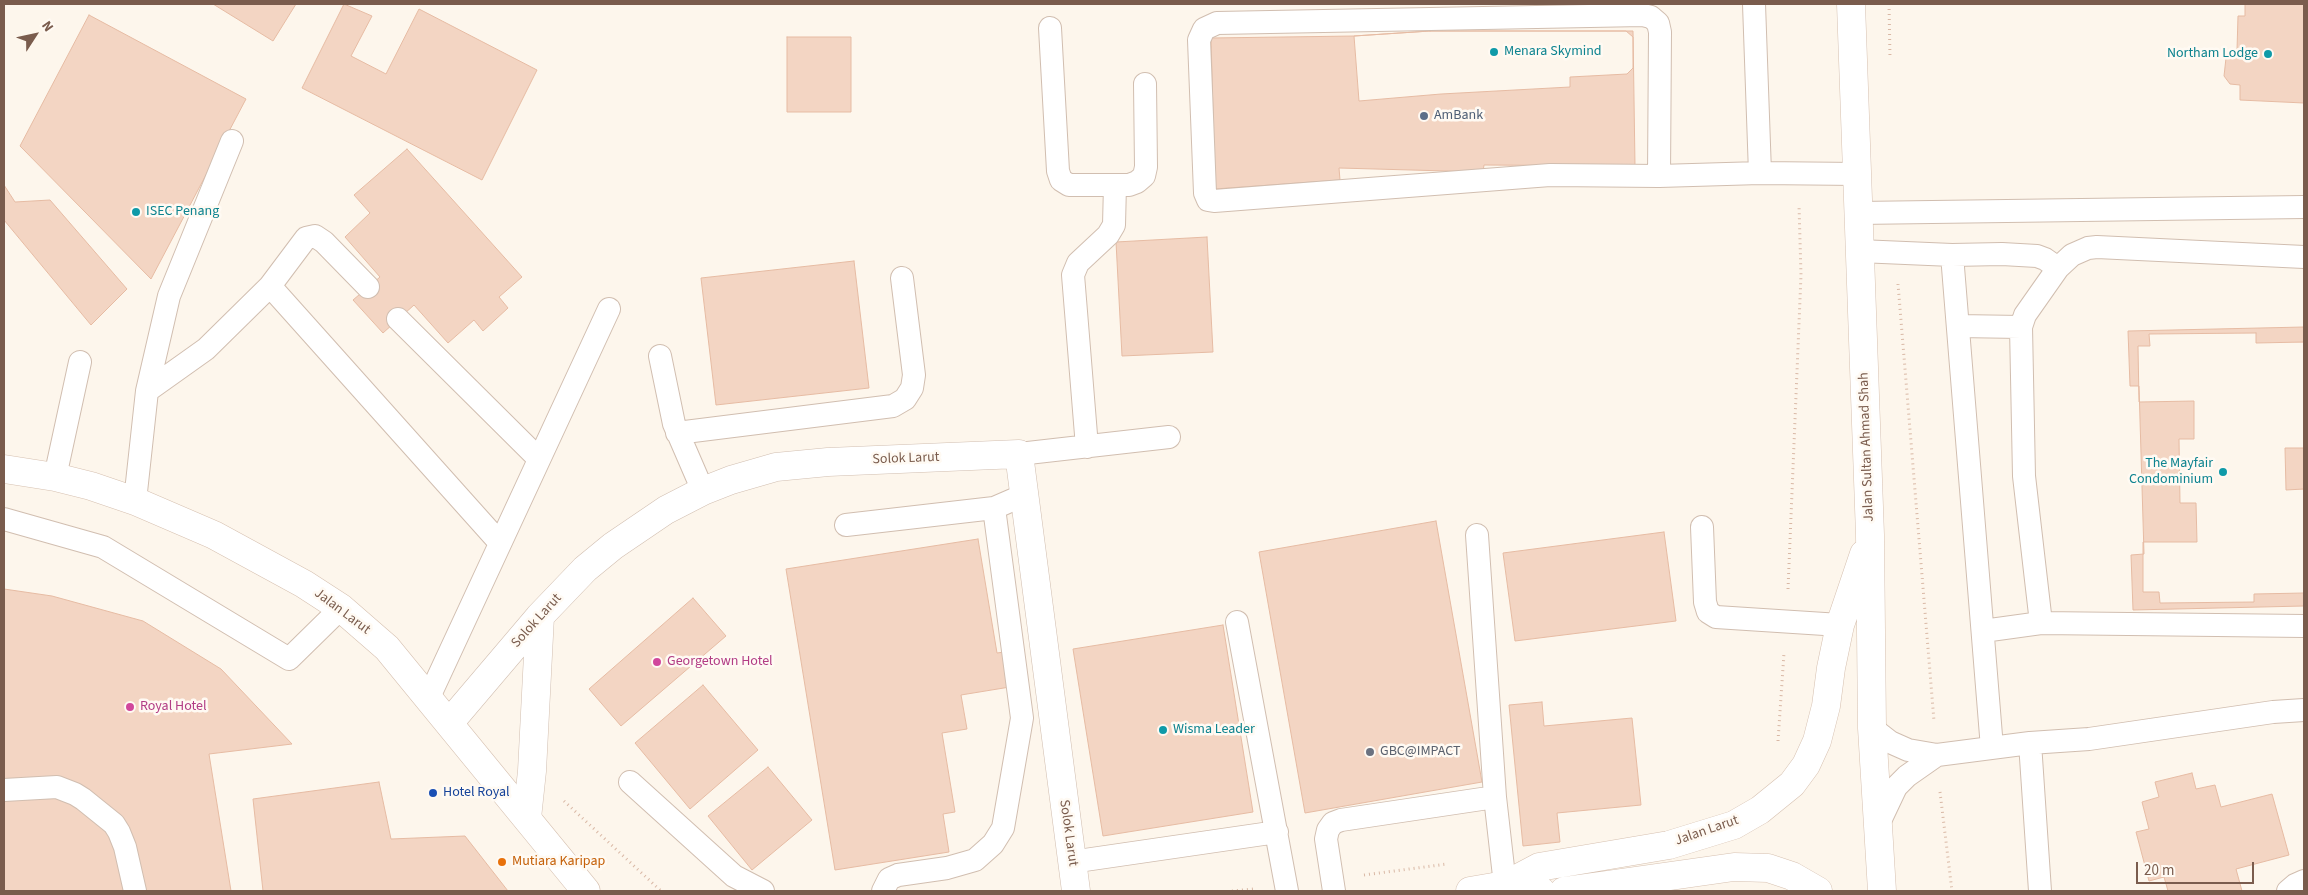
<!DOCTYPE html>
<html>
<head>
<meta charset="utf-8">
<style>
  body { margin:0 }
  #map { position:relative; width:2308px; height:895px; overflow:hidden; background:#fdf6ec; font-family:"Source Sans 3",sans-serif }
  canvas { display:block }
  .frame { position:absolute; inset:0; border:5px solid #7a5c4d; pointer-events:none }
  .north { position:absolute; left:10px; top:10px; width:50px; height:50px; -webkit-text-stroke:4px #fffaf3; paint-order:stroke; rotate:55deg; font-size:14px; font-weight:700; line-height:20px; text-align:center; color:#7a5c4d }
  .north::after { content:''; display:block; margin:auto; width:18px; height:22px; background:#7a5c4d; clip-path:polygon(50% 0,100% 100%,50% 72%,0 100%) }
  .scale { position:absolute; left:2136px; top:862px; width:118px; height:22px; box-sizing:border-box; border:2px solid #7a5c4d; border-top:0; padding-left:6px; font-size:15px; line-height:18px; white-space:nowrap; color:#7a5c4d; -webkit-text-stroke:4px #fffaf3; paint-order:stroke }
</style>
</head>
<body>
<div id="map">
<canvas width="2308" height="895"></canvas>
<div class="frame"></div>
<div class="north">N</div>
<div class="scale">20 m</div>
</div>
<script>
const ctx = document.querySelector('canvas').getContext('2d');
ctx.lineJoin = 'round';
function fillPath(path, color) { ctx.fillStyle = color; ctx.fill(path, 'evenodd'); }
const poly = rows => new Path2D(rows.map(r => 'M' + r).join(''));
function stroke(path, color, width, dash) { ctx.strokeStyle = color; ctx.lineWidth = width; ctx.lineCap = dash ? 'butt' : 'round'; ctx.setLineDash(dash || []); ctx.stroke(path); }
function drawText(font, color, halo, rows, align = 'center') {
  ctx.font = font + ' "Source Sans 3",sans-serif'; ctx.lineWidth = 5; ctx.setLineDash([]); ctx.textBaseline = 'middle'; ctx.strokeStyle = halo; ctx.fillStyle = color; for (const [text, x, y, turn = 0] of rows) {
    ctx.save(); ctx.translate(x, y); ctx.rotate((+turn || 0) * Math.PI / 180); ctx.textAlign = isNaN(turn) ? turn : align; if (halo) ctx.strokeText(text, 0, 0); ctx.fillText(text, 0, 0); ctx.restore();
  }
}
const building = poly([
  [213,4,296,4,273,41,213,4],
  [344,4,372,16,351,56,386,74,419,9,537,70,482,180,302,88,344,4],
  [2245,4,2304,4,2304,103,2240,100,2240,85,2230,84,2224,76,2226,58,2237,50,2238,16,2245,16,2245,4],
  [89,15,246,99,151,279,20,146,89,15],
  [1430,31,1633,31,1635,166,1484,165,1483,172,1339,168,1340,180,1215,189,1211,38,1354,36,1430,31],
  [1430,31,1626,31,1633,37,1633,68,1627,74,1570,77,1570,87,1441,94,1359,101,1354,36,1430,31],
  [787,37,851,37,851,112,787,112,787,37],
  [407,149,522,277,499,297,508,308,483,331,474,320,448,343,414,305,383,333,353,300,380,277,345,237,370,213,354,195,407,149],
  [4,185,15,202,50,200,127,289,91,325,4,220,4,185],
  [1207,237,1213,352,1122,356,1116,242,1207,237],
  [854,261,869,388,716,405,701,278,854,261],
  [2304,327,2304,606,2133,610,2131,555,2144,554,2139,386,2130,386,2128,331,2304,327],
  [2256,333,2256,343,2304,342,2304,448,2285,448,2286,490,2304,489,2304,593,2254,594,2254,602,2160,603,2159,592,2143,592,2143,542,2197,542,2196,503,2180,503,2179,439,2194,439,2194,401,2139,402,2138,346,2150,346,2149,334,2256,333],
  [1436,521,1482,782,1305,813,1259,552,1436,521],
  [1664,532,1676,621,1515,641,1503,553,1664,532],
  [978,539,997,653,1011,651,1016,686,961,695,967,729,942,733,955,812,943,814,949,852,835,870,786,569,978,539],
  [4,589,52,596,143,621,221,669,292,744,209,754,231,891,144,891,131,832,58,778,4,780,4,589],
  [693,598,726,636,621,726,589,689,693,598],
  [1223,625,1253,812,1103,836,1073,649,1223,625],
  [703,685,758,750,690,809,635,743,703,685],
  [1542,702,1544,726,1632,718,1641,805,1557,813,1560,842,1523,846,1509,705,1542,702],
  [768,767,812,820,752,870,708,816,768,767],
  [2192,773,2196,789,2215,785,2221,807,2272,794,2289,855,2236,869,2242,891,2168,891,2164,877,2149,881,2136,832,2149,829,2142,802,2159,797,2155,782,2192,773],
  [379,782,391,839,465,836,508,891,263,891,253,799,379,782],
  [68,794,116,837,129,891,4,891,4,801,68,794]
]);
fillPath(building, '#f3d5c3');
stroke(building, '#e6bba3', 1);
const lane = poly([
  [1754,4,1760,173],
  [1050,28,1058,171,1061,180,1069,185,1115,185],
  [1659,176,1660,32,1658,23,1651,17,1643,15,1217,23,1204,29,1199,40,1205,193,1208,200,1214,201,1550,175,1659,176,1760,173,1858,174],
  [1858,213,2304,207],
  [1859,251,1952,255,1992,748],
  [1952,255,2002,254,2037,256,2045,259,2058,268],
  [2304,257,2097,247,2088,248,2072,255,2058,268,2025,315,2021,327,2024,476,2041,623,2304,626],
  [368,287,324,242,315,236,306,238,270,286,500,543],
  [398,319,539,459],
  [1958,326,2021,327],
  [660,356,674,424,703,491],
  [147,391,169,296,232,141],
  [677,433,893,406,905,399,912,388,914,375,902,278],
  [1087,447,1073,275,1078,263,1108,235,1114,225,1115,185,1129,185,1137,182,1144,176,1146,167,1145,84],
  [1019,454,1169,437],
  [55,477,80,362],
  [135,501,147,391,206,349,270,286],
  [4,519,103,547,289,659,341,608],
  [846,525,994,508,1024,495],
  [1702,527,1705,602,1708,612,1716,617,1840,625],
  [1477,535,1495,797,1505,885],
  [1237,622,1287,891],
  [1983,631,2041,623],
  [429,697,609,309],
  [1872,728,1890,742,1908,750,1937,755,2030,743,2089,739,2273,712,2304,710],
  [2030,743,2040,891],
  [630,782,734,876,763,891],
  [4,790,57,787,75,794,83,799,114,824,119,832,125,847,135,891],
  [1878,825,1896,787,1907,776,1937,755],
  [1071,862,1277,832],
  [883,891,889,879,898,875,947,868,975,860,993,844,1003,828,1022,718,994,508],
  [1334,891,1326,839,1328,830,1333,823,1341,820,1495,797],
  [2288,891,2295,885,2304,881]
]);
const street = poly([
  [450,722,540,616,585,569,613,546,666,510,703,491,731,480,776,467,828,462,1019,454,1076,891],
  [527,818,532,771,540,616]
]);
const secondary = poly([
  [1851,4,1870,535,1872,728,1882,891],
  [4,469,55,477,91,486,135,501,214,535,304,584,341,608,387,648,586,891],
  [1505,885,1541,891],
  [1470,891,1505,885,1539,867,1669,845,1734,825,1760,810,1792,784,1806,765,1817,741,1826,706,1831,668,1840,625,1864,554],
  [1564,891,1734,867,1768,868,1792,876,1818,891]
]);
stroke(lane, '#d1beb0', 24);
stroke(street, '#d1beb0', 29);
stroke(secondary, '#d6c0b0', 29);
stroke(poly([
  [1889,4,1890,58],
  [1898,284,1934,721],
  [1788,589,1801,275,1799,205],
  [1778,741,1784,653],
  [1940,792,1952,891],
  [564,801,661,891],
  [1364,875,1447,864],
  [1232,891,1254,889]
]), '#d9b8a5', 3, [1, 4]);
stroke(lane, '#fff', 22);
stroke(street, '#fff', 28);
stroke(secondary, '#fff', 28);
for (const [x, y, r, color] of [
  [1494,52,5,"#0f9aa8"],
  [2268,54,5,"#0f9aa8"],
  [1424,116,5,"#5c6f8a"],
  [136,212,5,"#0f9aa8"],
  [2223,472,5,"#0f9aa8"],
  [657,662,5,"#d1479c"],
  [130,707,5,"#d1479c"],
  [1163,730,5,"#0f9aa8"],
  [1370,752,5,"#6b7280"],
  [433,793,5,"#1a4fb4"],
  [502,862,5,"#e8710a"]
]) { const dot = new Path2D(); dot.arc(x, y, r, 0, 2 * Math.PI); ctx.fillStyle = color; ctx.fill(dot); stroke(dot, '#fffaf3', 2); }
drawText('14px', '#0d838f', '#fffaf3', [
  ["Menara Skymind",1504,52],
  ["Northam Lodge",2258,54,"right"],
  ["ISEC Penang",146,212],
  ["The Mayfair",2213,464,"right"],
  ["Condominium",2213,480,"right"],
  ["Wisma Leader",1173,730]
], 'left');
drawText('14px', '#4e5e75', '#fffaf3', [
  ["AmBank",1434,116]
], 'left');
drawText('14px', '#7a5c4d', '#fffaf3', [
  ["Jalan Sultan Ahmad Shah",1867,447,-92],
  ["Solok Larut",906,459,-2],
  ["Jalan Larut",342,612,37],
  ["Solok Larut",537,621,-48],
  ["Jalan Larut",1707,831,-19],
  ["Solok Larut",1068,833,82]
]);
drawText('14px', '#b23c85', '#fffaf3', [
  ["Georgetown Hotel",667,662],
  ["Royal Hotel",140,707]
], 'left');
drawText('14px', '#5b616d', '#fffaf3', [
  ["GBC@IMPACT",1380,752]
], 'left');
drawText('14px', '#164399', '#fffaf3', [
  ["Hotel Royal",443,793]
], 'left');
drawText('14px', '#c56008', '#fffaf3', [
  ["Mutiara Karipap",512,862]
], 'left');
</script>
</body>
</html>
